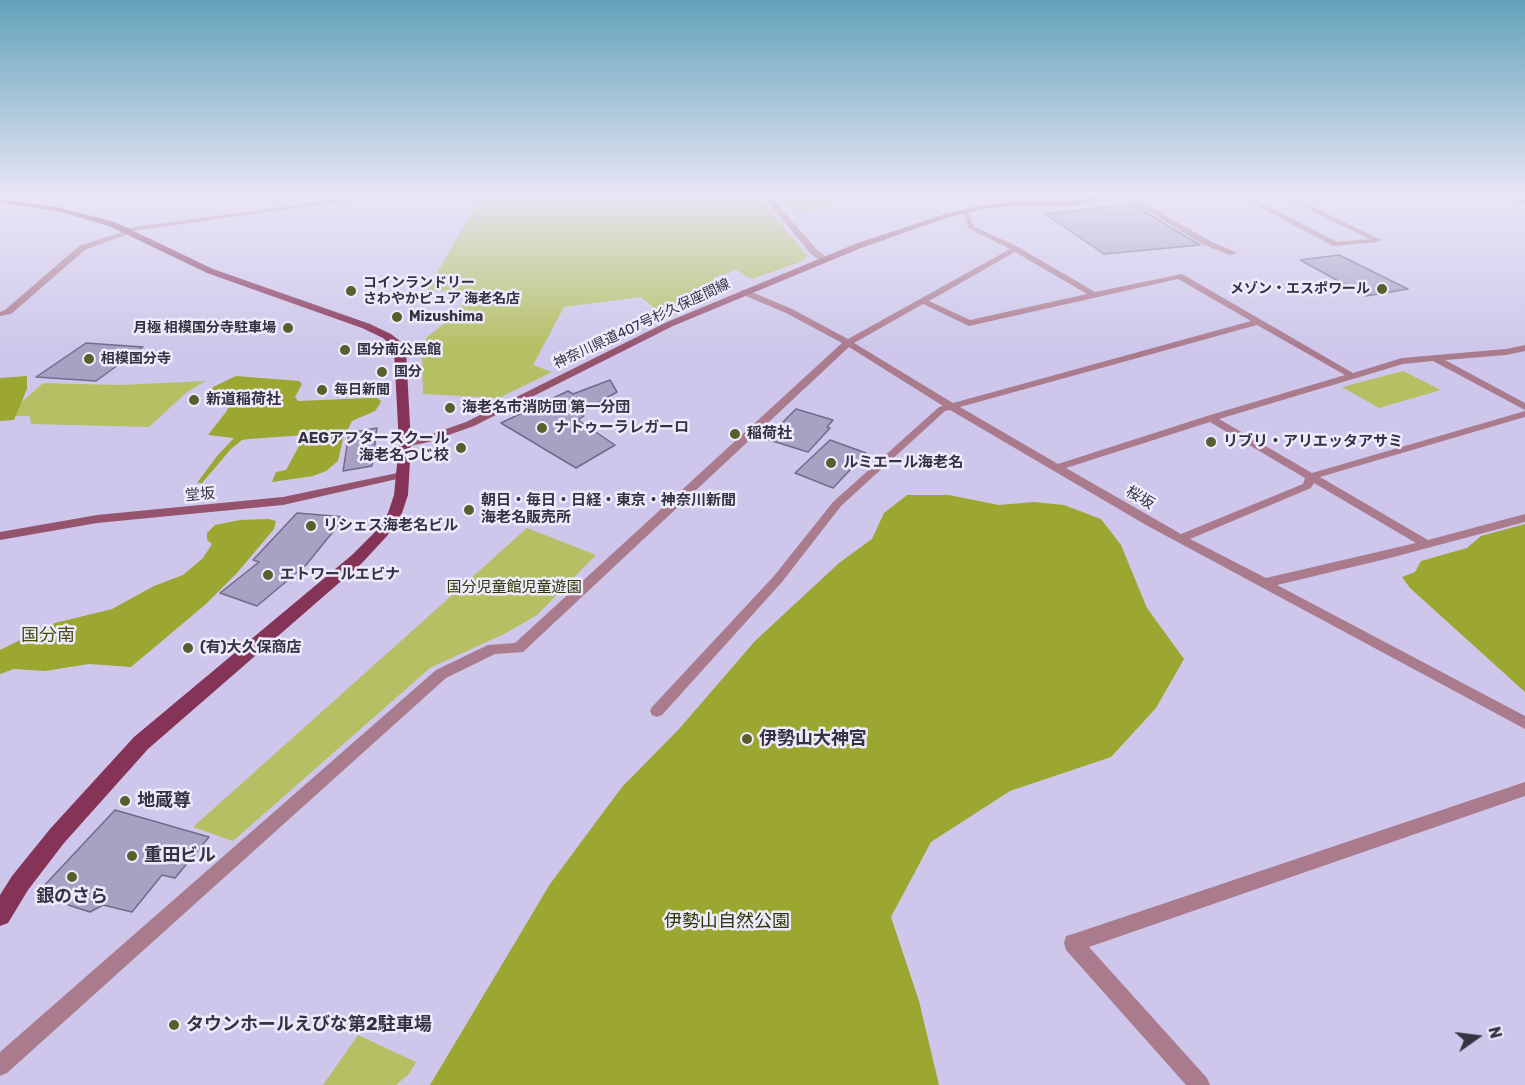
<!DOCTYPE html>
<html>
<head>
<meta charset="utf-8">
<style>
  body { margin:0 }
  #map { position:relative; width:1525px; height:1085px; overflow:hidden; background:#cec7eb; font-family:Rubik,sans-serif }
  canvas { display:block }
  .north { position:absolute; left:1447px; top:1007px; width:60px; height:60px; -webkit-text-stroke:4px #eeeafd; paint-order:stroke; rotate:76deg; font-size:16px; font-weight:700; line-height:24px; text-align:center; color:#363341 }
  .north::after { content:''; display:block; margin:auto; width:21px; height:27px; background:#363341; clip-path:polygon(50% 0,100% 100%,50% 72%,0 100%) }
</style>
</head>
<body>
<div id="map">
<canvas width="1525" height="1085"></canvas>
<div class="north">N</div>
</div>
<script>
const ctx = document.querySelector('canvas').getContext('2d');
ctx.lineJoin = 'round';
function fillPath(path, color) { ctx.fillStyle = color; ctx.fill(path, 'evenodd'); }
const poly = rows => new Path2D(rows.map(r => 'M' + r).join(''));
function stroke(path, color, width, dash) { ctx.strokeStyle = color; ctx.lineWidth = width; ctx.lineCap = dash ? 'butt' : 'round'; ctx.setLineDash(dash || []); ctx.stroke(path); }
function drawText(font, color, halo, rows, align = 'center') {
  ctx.font = font + ' Rubik,"Noto Sans JP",sans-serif'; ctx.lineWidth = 5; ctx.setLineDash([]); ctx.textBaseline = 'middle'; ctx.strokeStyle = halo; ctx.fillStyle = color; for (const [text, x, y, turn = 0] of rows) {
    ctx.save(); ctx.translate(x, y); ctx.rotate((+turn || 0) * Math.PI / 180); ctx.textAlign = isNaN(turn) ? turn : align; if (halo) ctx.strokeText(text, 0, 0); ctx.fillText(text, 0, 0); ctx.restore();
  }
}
fillPath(poly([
  [481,196,758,196,807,256,800,262,752,279,736,270,713,278,731,290,667,318,641,297,564,307,533,365,552,372,499,398,423,394,422,346,427,337,460,311,468,291,427,291],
  [792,196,832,196,833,198,826,198,832,204,809,207,811,211,794,212,786,203],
  [1403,371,1441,390,1379,408,1342,387],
  [206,381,187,392,149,427,31,424,30,416,6,416,43,383,119,385],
  [527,528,596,555,537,615,506,633,430,668,233,841,193,827],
  [358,1035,416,1062,409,1074,396,1085,323,1085]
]), '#b5c064');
fillPath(poly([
  [27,376,27,389,14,420,0,421,0,378],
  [236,376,299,381,302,384,295,397,298,401,369,398,377,398,381,401,380,404,375,411,352,421,343,439,338,461,326,471,313,476,272,482,276,472,286,470,305,435,249,439,242,440,231,449,202,483,197,483,217,456,234,438,208,435,226,412,232,401,204,400,213,387],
  [907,495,949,495,999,505,1034,502,1064,505,1101,519,1121,545,1147,608,1184,659,1156,708,1111,757,1010,791,931,842,891,917,919,1001,939,1085,430,1085,550,884,622,787,679,729,755,641,839,563,872,539,884,513],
  [269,519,276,521,274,529,237,573,206,604,131,667,89,664,45,671,14,669,0,674,0,650,55,623,112,609,154,586,183,575,203,558,212,544,207,540,207,533,215,525,240,520],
  [1525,524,1525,692,1410,588,1402,577,1415,572,1421,561,1467,548,1481,536]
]), '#9ba730');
const building = poly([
  [1132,204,1200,245,1104,254,1045,214,1132,204],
  [1339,255,1408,289,1366,296,1300,260,1339,255],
  [86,343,143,347,96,381,36,377,86,343],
  [610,380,617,392,579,414,584,416,578,420,615,445,576,468,501,423,568,391,573,394,610,380],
  [796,409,833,420,827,427,830,428,808,452,766,439,796,409],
  [377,428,372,466,343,471,349,433,377,428],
  [830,440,866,453,833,488,795,473,830,440],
  [297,513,345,517,306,565,257,606,220,593,259,562,253,560,297,513],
  [115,810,209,837,175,878,162,875,132,912,103,905,90,912,68,905,72,897,41,889,115,810]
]);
fillPath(building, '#a9a1c4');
stroke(building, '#726a8b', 1.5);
fillPath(poly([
  [362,196,382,196,132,231,131,233,85,250,11,314,0,316,0,312,5,310,79,246,122,232,120,231,120,229,362,196],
  [763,196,770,196,817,250,826,257,826,261,820,261,811,254,763,196],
  [1006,196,1013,196,1019,203,1014,204,1006,196],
  [1123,196,1131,196,1210,241,1237,253,1230,255,1204,245,1123,196],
  [1239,196,1248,196,1337,242,1370,239,1281,196,1290,196,1381,240,1377,242,1333,246,1239,196],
  [1504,196,1514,196,1525,200,1525,204,1504,196],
  [965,208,968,210,973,226,1018,247,1095,292,1182,274,1353,373,1402,358,1506,349,1525,345,1525,351,1506,355,1445,360,1525,403,1525,410,1433,361,1403,364,1219,419,1312,473,1525,411,1525,417,1320,477,1428,540,1525,514,1525,522,1386,559,1277,585,1525,716,1525,729,1146,525,950,410,945,411,841,506,782,582,662,715,657,717,652,715,650,711,652,707,774,576,833,502,939,407,943,406,849,347,523,652,495,654,446,678,7,1073,0,1076,0,1052,436,670,488,645,515,643,842,343,786,313,741,294,741,290,747,290,792,309,848,339,1010,249,968,228,962,210,965,208],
  [1015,252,1087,294,970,320,929,301,1015,252],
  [1178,279,1251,321,953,403,854,343,923,304,969,326,1178,279],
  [1257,325,1345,375,1207,416,1058,464,960,407,1257,325],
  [1210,422,1305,478,1303,484,1181,534,1066,468,1210,422],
  [1314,483,1416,543,1266,578,1190,539,1311,488,1314,483],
  [1525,782,1525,796,1089,947,1207,1078,1210,1085,1186,1085,1066,950,1064,943,1066,936,1073,934,1525,782]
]), '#aa7b8d');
fillPath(poly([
  [1095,196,1107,196,1075,205,1016,205,979,210,946,218,861,248,673,326,474,426,429,442,405,447,400,444,401,442,426,436,466,422,667,322,855,244,942,215,979,206,1016,201,1075,201,1095,196],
  [402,472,406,473,407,475,406,477,283,505,97,523,0,540,0,532,97,515,283,497,402,472]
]), '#95536e');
fillPath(poly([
  [0,199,57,207,115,222,213,269,370,324,391,334,401,342,406,351,411,444,408,495,402,513,387,536,362,563,148,749,64,843,28,890,8,923,0,926,0,895,12,876,50,829,134,737,352,555,377,530,388,513,394,495,399,444,394,351,392,346,383,338,362,328,207,273,109,226,57,211,0,203,0,199]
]), '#853458');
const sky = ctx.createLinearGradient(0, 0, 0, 348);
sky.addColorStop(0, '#62a2ba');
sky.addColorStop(0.56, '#e9e6f6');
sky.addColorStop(1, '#e9e6f600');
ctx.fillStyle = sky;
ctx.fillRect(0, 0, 1525, 348);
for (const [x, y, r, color] of [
  [1382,289,6,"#585e2c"],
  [351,291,6,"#585e2c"],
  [397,317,6,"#585e2c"],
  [288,328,6,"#585e2c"],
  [345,350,6,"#585e2c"],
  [89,359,6,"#585e2c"],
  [382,372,6,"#585e2c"],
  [322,390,6,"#585e2c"],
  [194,400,6,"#585e2c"],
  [450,408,6,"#585e2c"],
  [542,428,6,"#585e2c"],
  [735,434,6,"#585e2c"],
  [1211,442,6,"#585e2c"],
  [461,448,6,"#585e2c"],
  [831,463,6,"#585e2c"],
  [469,510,6,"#585e2c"],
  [311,526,6,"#585e2c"],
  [268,575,6,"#585e2c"],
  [188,648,6,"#585e2c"],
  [747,739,6,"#585e2c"],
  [125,801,6,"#585e2c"],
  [132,856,6,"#585e2c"],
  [72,877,6,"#585e2c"],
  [174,1025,6,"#585e2c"]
]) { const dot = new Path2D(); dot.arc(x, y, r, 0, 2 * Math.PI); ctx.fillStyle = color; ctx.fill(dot); stroke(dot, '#eeeafd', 2); }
drawText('bold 14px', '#363341', '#eeeafd', [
  ["コインランドリー",363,283],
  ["さわやかピュア 海老名店",363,299],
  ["メゾン・エスポワール",1370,289,"right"],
  ["Mizushima",409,317],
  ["月極 相模国分寺駐車場",276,328,"right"],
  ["国分南公民館",357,350],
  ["相模国分寺",101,359],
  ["国分",394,372],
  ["毎日新聞",334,390]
], 'left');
drawText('14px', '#363341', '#eeeafd', [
  ["神奈川県道407号杉久保座間線",642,324,-25]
]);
drawText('bold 15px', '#363341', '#eeeafd', [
  ["新道稲荷社",206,400],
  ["海老名市消防団 第一分団",462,408],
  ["ナトゥーラレガーロ",554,428],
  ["稲荷社",747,434],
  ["AEGアフタースクール",449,439,"right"],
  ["海老名つじ校",449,456,"right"],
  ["リブリ・アリエッタアサミ",1223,442],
  ["ルミエール海老名",843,463],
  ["朝日・毎日・日経・東京・神奈川新聞",481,501],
  ["海老名販売所",481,518],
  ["リシェス海老名ビル",323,526],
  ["エトワールエビナ",280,575],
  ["(有)大久保商店",200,648]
], 'left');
drawText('15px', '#363341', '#eeeafd', [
  ["堂坂",200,495,-5],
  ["桜坂",1140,498,31]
]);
drawText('15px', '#313504', '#eeeafd', [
  ["国分児童館児童遊園",514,588]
]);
drawText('18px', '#484e12', '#eeeafd', [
  ["国分南",48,636]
]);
drawText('bold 18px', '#363341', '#eeeafd', [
  ["伊勢山大神宮",759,739],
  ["地蔵尊",137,801],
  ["重田ビル",144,856],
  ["銀のさら",72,897,"center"],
  ["タウンホールえびな第2駐車場",186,1025]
], 'left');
drawText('18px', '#313504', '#eeeafd', [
  ["伊勢山自然公園",727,922]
]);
</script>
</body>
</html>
